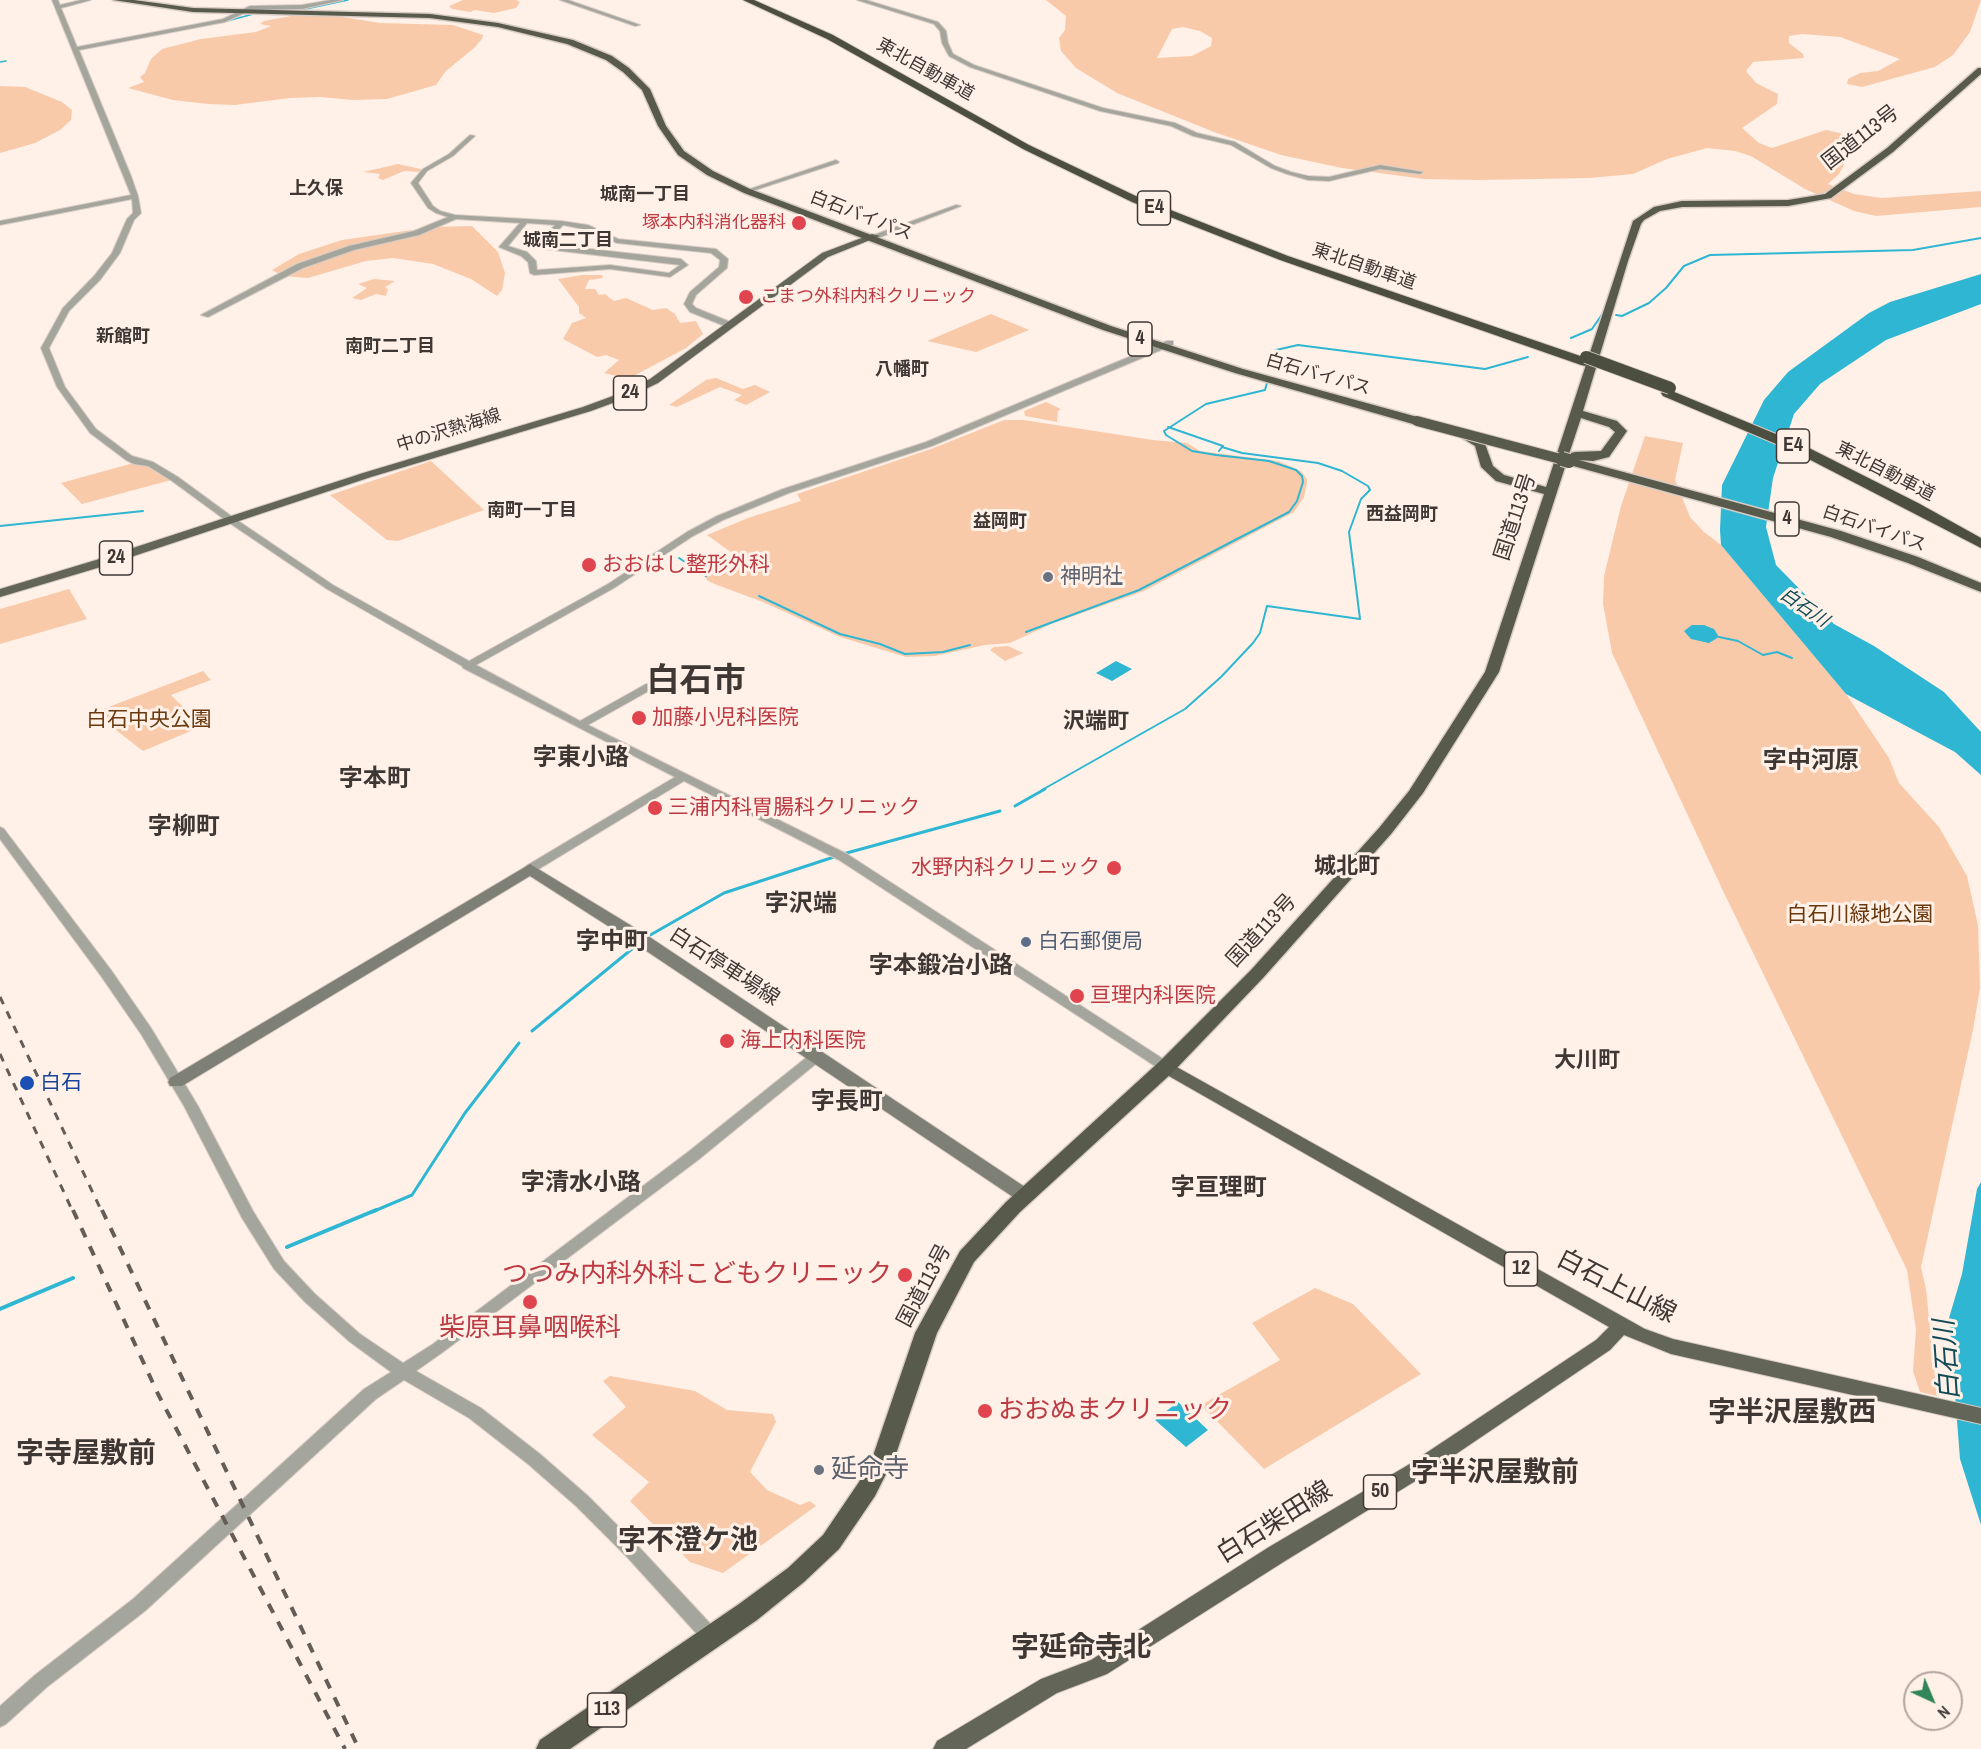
<!DOCTYPE html>
<html>
<head>
<meta charset="utf-8">
<style>
  body { margin:0 }
  #map { position:relative; width:1981px; height:1749px; overflow:hidden; background:#fff1e8; font-family:"Archivo Narrow",sans-serif }
  canvas { display:block }
  .north { position:absolute; left:1903px; top:1671px; width:60px; height:60px; box-sizing:border-box; background:#fff1e8; border:2px solid #b2a7a0; border-radius:50%; rotate:136deg; font-size:16px; font-weight:700; line-height:24px; text-align:center; color:#3e3733 }
  .north::after { content:''; display:block; margin:auto; width:21px; height:27px; background:#318558; clip-path:polygon(50% 0,100% 100%,50% 72%,0 100%) }
</style>
</head>
<body>
<div id="map">
<canvas width="1981" height="1749"></canvas>
<div class="north">N</div>
</div>
<script>
const ctx = document.querySelector('canvas').getContext('2d');
ctx.lineJoin = 'round';
function fillPath(path, color) { ctx.fillStyle = color; ctx.fill(path, 'evenodd'); }
const poly = rows => new Path2D(rows.map(r => 'M' + r).join(''));
function stroke(path, color, width, dash) { ctx.strokeStyle = color; ctx.lineWidth = width; ctx.lineCap = dash ? 'butt' : 'round'; ctx.setLineDash(dash || []); ctx.stroke(path); }
function drawText(font, color, halo, rows, align = 'center') {
  ctx.font = font + ' "Archivo Narrow","Noto Sans JP",sans-serif'; ctx.lineWidth = 6; ctx.setLineDash([]); ctx.textBaseline = 'middle'; ctx.strokeStyle = halo; ctx.fillStyle = color; for (const [text, x, y, turn = 0] of rows) {
    ctx.save(); ctx.translate(x, y); ctx.rotate((+turn || 0) * Math.PI / 180); ctx.textAlign = isNaN(turn) ? turn : align; if (halo) ctx.strokeText(text, 0, 0); ctx.fillText(text, 0, 0); ctx.restore();
  }
}
fillPath(poly([
  [463,0,516,0,520,2,516,8,494,13,475,10,470,12,452,9,449,6],
  [1046,0,1981,0,1970,32,1953,55,1935,67,1862,87,1847,84,1848,79,1860,73,1878,71,1900,59,1840,37,1802,34,1789,36,1789,43,1803,54,1804,58,1753,62,1746,71,1756,83,1778,94,1777,104,1742,128,1759,143,1772,148,1826,130,1840,133,1850,140,1847,159,1839,174,1828,184,1854,194,1882,198,1981,191,1981,207,1876,216,1854,211,1805,189,1751,156,1735,151,1707,148,1667,159,1633,174,1590,178,1479,180,1424,179,1342,168,1281,155,1214,132,1117,93,1076,68,1061,51,1059,38,1065,30,1066,16],
  [1183,27,1200,31,1212,38,1211,46,1192,56,1157,58,1172,29],
  [291,16,337,16,380,23,453,25,483,35,482,39,474,48,446,71,436,85,387,99,353,100,320,97,290,98,235,105,208,104,173,100,128,88,144,82,140,77,145,73,151,59,162,49,201,39,256,32,271,26,260,24,264,21],
  [0,86,25,87,62,102,72,110,71,120,60,130,35,143,0,153],
  [398,164,425,170,422,172,404,171,383,180,378,178,380,174,363,172],
  [472,226,498,252,505,273,502,290,497,296,471,279,433,264,393,258,366,261,308,278,283,276,272,270,299,254,342,240,433,227],
  [582,275,602,275,603,278,589,280,585,289,595,289,599,295,605,294,614,301,626,298,653,310,666,308,675,314,680,323,696,321,703,334,686,348,628,379,604,373,619,360,606,355,597,357,563,339,572,323,586,318,579,313,579,307,558,279],
  [374,279,395,281,385,287,388,289,386,296,376,294,361,300,352,298,367,288,358,284],
  [991,314,1029,330,976,352,927,341],
  [716,378,743,389,755,385,770,392,746,405,734,400,742,395,720,387,677,407,669,405,706,380],
  [1046,402,1061,409,1058,411,1057,422,1025,416,1024,411],
  [1004,420,1023,420,1153,440,1187,443,1200,451,1278,461,1301,471,1307,479,1307,483,1304,497,1294,512,1144,591,1051,624,1010,643,985,645,935,656,906,657,840,637,763,602,717,585,708,581,700,570,735,555,707,535,748,518,801,501,797,494,931,449],
  [1645,436,1683,443,1675,480,1690,517,1704,532,1721,545,1846,694,1889,758,1899,783,1939,827,1967,876,1978,925,1980,988,1973,1030,1921,1267,1926,1289,1937,1396,1920,1392,1913,1371,1916,1330,1907,1270,1725,895,1612,653,1603,604,1604,576,1621,506],
  [431,461,484,510,398,541,387,540,330,495],
  [137,462,150,464,175,479,82,504,61,483],
  [69,589,87,619,0,644,0,609],
  [1008,646,1023,653,1005,661,990,650,994,647],
  [203,671,211,680,171,695,194,718,189,721,198,728,143,751,98,716,98,711],
  [1315,1288,1353,1304,1421,1374,1264,1469,1201,1405,1280,1360,1252,1323],
  [610,1376,695,1391,727,1410,773,1414,776,1422,750,1472,767,1490,800,1505,810,1501,816,1506,723,1573,690,1562,630,1501,649,1482,592,1435,626,1407,603,1381]
]), '#f9caaa');
fillPath(poly([
  [1981,274,1981,304,1886,340,1820,384,1794,414,1773,478,1766,527,1776,565,1834,624,1874,646,1944,692,1981,732,1981,775,1955,752,1846,694,1721,545,1720,530,1722,485,1764,400,1788,372,1869,313,1890,302],
  [1692,625,1704,625,1714,629,1719,637,1709,643,1691,639,1684,631],
  [1116,661,1132,669,1112,681,1096,673],
  [1981,1182,1981,1525,1960,1459,1949,1318,1962,1274,1977,1189],
  [1178,1402,1208,1430,1186,1447,1155,1420]
]), '#2eb6d2');
stroke(poly([
  [273,9,301,10,348,0],
  [227,21,261,12],
  [0,62,6,61]
]), '#2eb6d2', 1.5);
stroke(poly([
  [1616,315,1622,316,1649,303,1666,288,1684,266,1710,255,1913,250,1981,238],
  [1571,338,1592,329,1603,313],
  [1269,369,1276,350,1298,345,1485,369,1528,357],
  [1168,427,1223,446],
  [1216,455,1192,451,1166,435,1164,431,1206,404,1265,390,1267,383],
  [0,526,143,511],
  [679,558,706,576],
  [759,596,840,634,880,644,905,654,943,652,970,645],
  [1026,632,1139,590,1289,512,1297,501,1303,482,1302,476,1296,470,1269,461,1216,455],
  [1719,637,1738,641,1763,655,1777,652,1792,658],
  [1042,790,1185,709,1221,677,1253,643,1260,633,1267,606,1360,619,1349,532,1361,499,1370,490,1368,486,1342,471,1318,463,1242,453,1222,447,1219,451]
]), '#2eb6d2', 2);
stroke(poly([
  [1015,806,1045,789],
  [843,854,1000,811],
  [645,938,724,893,837,856],
  [532,1031,638,944],
  [372,1212,412,1195,465,1113,519,1043]
]), '#2eb6d2', 3);
stroke(poly([
  [287,1247,376,1210],
  [0,1309,73,1278]
]), '#2eb6d2', 4);
const tertiary = poly([
  [52,0,58,0,60,5,81,0,91,0,61,8,77,47,223,19,250,6,302,5,331,0,343,0,302,9,251,10,225,22,79,50,131,176,138,196,141,213,134,220,120,253,100,280,69,311,49,348,65,387,96,429,132,456,153,462,178,477,234,518,333,585,469,661,608,584,687,532,717,516,783,489,926,442,1167,341,1173,341,1173,345,932,446,789,493,723,520,693,536,614,588,476,665,580,721,646,684,654,684,655,686,654,688,588,725,847,854,1171,1064,1173,1067,1171,1070,1161,1070,839,860,684,781,534,872,526,872,524,869,526,866,675,777,463,668,462,666,327,589,228,522,172,481,148,466,134,464,126,460,90,433,57,387,41,348,63,308,94,276,112,253,127,219,133,213,132,199,0,225,0,221,131,195,52,0],
  [560,0,568,0,640,25,635,26,560,0],
  [857,0,866,0,938,22,946,31,948,43,953,54,974,65,1103,108,1175,123,1197,133,1235,142,1275,166,1291,172,1308,176,1329,177,1380,165,1423,172,1420,174,1380,169,1329,181,1308,180,1287,174,1271,168,1231,145,1193,136,1171,126,1100,111,970,67,949,56,942,43,940,31,934,24,857,0],
  [470,135,475,136,453,156,427,171,418,183,433,206,440,211,455,215,561,221,588,225,618,239,716,249,728,259,727,268,696,295,692,304,696,308,733,323,733,327,727,327,690,312,684,304,690,292,719,267,720,260,711,253,617,243,583,229,563,225,545,244,681,259,688,265,670,277,610,269,534,275,530,273,528,262,521,256,499,247,520,223,456,219,419,235,354,250,303,268,208,317,201,315,297,264,349,246,414,231,448,217,436,213,428,208,411,183,423,169,449,154,470,135],
  [527,223,555,225,536,244,536,248,680,265,669,273,610,265,537,270,536,261,527,252,508,246,527,223],
  [836,160,839,162,838,163,749,192,744,191,836,160],
  [956,205,961,206,878,238,871,236,956,205],
  [0,827,4,829,111,970,151,1028,198,1106,253,1211,284,1261,315,1294,360,1334,403,1363,433,1344,688,1152,812,1053,822,1053,824,1056,822,1059,698,1160,443,1352,416,1371,481,1408,540,1454,588,1496,639,1547,718,1632,721,1638,718,1644,712,1646,706,1644,627,1557,576,1506,528,1464,469,1418,404,1380,376,1399,145,1611,47,1687,6,1724,0,1727,0,1706,35,1675,133,1599,364,1389,391,1372,350,1342,305,1302,274,1269,242,1218,184,1106,141,1034,101,976,0,839,0,827]
]);
const secondary = poly([
  [530,864,645,934,1031,1191,1034,1196,1031,1201,1025,1203,1019,1201,633,942,530,876,182,1086,170,1086,168,1082,170,1078,530,864]
]);
const primary = poly([
  [872,234,880,236,828,257,658,383,629,397,591,411,371,477,104,566,0,597,0,589,96,560,363,473,583,407,621,393,650,379,822,253,872,234],
  [1166,1061,1645,1329,1673,1339,1981,1408,1981,1424,1671,1354,1624,1335,1610,1350,1422,1477,1285,1561,1107,1674,1057,1693,966,1749,933,1749,937,1741,1041,1679,1091,1660,1269,1547,1408,1465,1596,1340,1609,1327,1160,1071,1158,1067,1160,1063,1166,1061]
]);
const trunk = poly([
  [113,0,134,0,193,8,430,14,498,23,573,40,612,56,629,68,650,89,666,126,684,151,713,171,750,189,1111,326,1243,369,1421,418,1423,421,1417,425,1413,424,1235,373,1103,330,744,193,707,175,678,155,658,126,642,90,623,72,606,60,567,44,498,27,430,18,193,12,113,0],
  [1978,68,1981,68,1981,74,1893,152,1831,198,1788,206,1682,207,1660,211,1644,220,1641,224,1628,261,1583,411,1617,421,1627,431,1609,457,1593,461,1579,460,1841,531,1918,557,1981,583,1981,592,1908,563,1831,537,1566,464,1499,672,1423,793,1391,834,1263,978,1173,1072,1020,1212,974,1262,937,1333,896,1454,875,1496,839,1549,804,1582,757,1620,570,1749,536,1749,540,1740,739,1604,788,1568,823,1535,859,1482,874,1453,915,1333,960,1251,1006,1202,1159,1062,1251,970,1379,828,1409,791,1485,672,1544,494,1496,481,1481,467,1475,446,1454,433,1460,429,1464,430,1484,441,1493,466,1504,475,1546,487,1633,221,1654,207,1682,201,1788,200,1825,194,1887,148,1978,68],
  [1581,418,1609,427,1615,432,1601,451,1575,452,1571,453,1568,457,1581,418]
]);
const motorway = poly([
  [743,0,754,0,833,35,1029,145,1140,198,1288,256,1589,359,1591,362,1585,366,1581,365,1280,260,1132,202,1023,149,827,39,743,0],
  [1667,389,1805,446,1920,504,1981,538,1981,548,1795,452,1663,396,1661,393,1667,389]
]);
stroke(tertiary, '#d8ccc4', 2);
stroke(secondary, '#d8ccc4', 2);
stroke(primary, '#d8ccc4', 2);
stroke(trunk, '#d8ccc4', 3);
stroke(motorway, '#d8ccc4', 2);
fillPath(tertiary, '#a4a69e');
fillPath(secondary, '#7e8075');
fillPath(primary, '#636558');
fillPath(trunk, '#585a4c');
fillPath(motorway, '#4c4f40');
stroke(poly([
  [0,997,102,1212],
  [0,1054,73,1212]
]), '#645c57', 3, [8, 8]);
stroke(poly([
  [73,1210,158,1394,345,1749],
  [102,1210,359,1749]
]), '#645c57', 4, [10, 10]);
const trunkBridgeFar1 = poly([
  [1417,421,1568,461]
]);
const trunkBridge = poly([
  [1562,459,1569,461]
]);
const motorwayBridge = poly([
  [1586,357,1670,388]
]);
stroke(trunkBridgeFar1, '#d8ccc4', 12, []);
stroke(trunkBridge, '#d8ccc4', 16, []);
stroke(motorwayBridge, '#d8ccc4', 14, []);
stroke(trunkBridgeFar1, '#585a4c', 10);
stroke(trunkBridge, '#585a4c', 14);
stroke(motorwayBridge, '#4c4f40', 12);
for (const [x, y, r, color] of [
  [799,223,8,"#e0444e"],
  [746,297,8,"#e0444e"],
  [589,565,8,"#e0444e"],
  [1048,577,6,"#6b7280"],
  [639,718,8,"#e0444e"],
  [655,808,8,"#e0444e"],
  [1114,868,8,"#e0444e"],
  [1026,942,6,"#5c6f8a"],
  [1077,996,8,"#e0444e"],
  [727,1041,8,"#e0444e"],
  [27,1083,8,"#1a4fb4"],
  [905,1275,8,"#e0444e"],
  [530,1302,8,"#e0444e"],
  [985,1411,8,"#e0444e"],
  [819,1470,6,"#6b7280"]
]) { const dot = new Path2D(); dot.arc(x, y, r, 0, 2 * Math.PI); ctx.fillStyle = color; ctx.fill(dot); stroke(dot, '#fff1e8', 2); }
drawText('18px', '#3e3733', '#fff1e8', [
  ["東北自動車道",925,70,29],
  ["白石バイパス",861,216,21],
  ["東北自動車道",1364,267,19],
  ["白石バイパス",1318,375,16],
  ["中の沢熱海線",449,431,-17],
  ["東北自動車道",1885,472,27],
  ["白石バイパス",1874,529,19]
]);
drawText('bold 18px', '#3e3733', '#fff1e8', [
  ["上久保",316,189],
  ["城南一丁目",645,195],
  ["城南二丁目",568,241],
  ["新館町",123,337],
  ["南町二丁目",390,347],
  ["八幡町",902,370],
  ["南町一丁目",532,511],
  ["西益岡町",1402,515],
  ["益岡町",1000,522]
]);
drawText('18px', '#be3a42', '#fff1e8', [
  ["塚本内科消化器科",786,223],
  ["こまつ外科内科クリニック",760,297,"left"]
], 'right');
drawText('italic 18px', '#124a56', '#fff1e8', [
  ["白石川",1804,608,34]
]);
for (const [x, y, w] of [
  [1154,208,33],
  [1140,339,24],
  [630,393,33],
  [1793,446,33],
  [1787,519,24],
  [116,558,33],
  [1521,1269,33],
  [1380,1492,33],
  [607,1710,39]
]) { const box = new Path2D(); box.roundRect(x - w / 2, y - 17, w, 34, 4.5); ctx.fillStyle = '#fff1e8'; ctx.fill(box); stroke(box, '#3e3733', 1.5); }
drawText('bold 20px', '#3e3733', null, [
  ["E4",1154,208],
  ["4",1140,339],
  ["24",630,393],
  ["E4",1793,446],
  ["4",1787,519],
  ["24",116,558],
  ["12",1521,1269],
  ["50",1380,1492],
  ["113",607,1710]
]);
drawText('21px', '#3e3733', '#fff1e8', [
  ["国道113号",1861,138,-38],
  ["国道113号",1516,517,-72],
  ["国道113号",1262,931,-47],
  ["白石停車場線",724,967,33],
  ["国道113号",925,1286,-62]
]);
drawText('21px', '#be3a42', '#fff1e8', [
  ["おおはし整形外科",602,565],
  ["加藤小児科医院",652,718],
  ["三浦内科胃腸科クリニック",668,808],
  ["水野内科クリニック",1100,868,"right"],
  ["亘理内科医院",1090,996],
  ["海上内科医院",740,1041]
], 'left');
drawText('21px', '#5b616d', '#fff1e8', [
  ["神明社",1060,577]
], 'left');
drawText('21px', '#6a380d', '#fff1e8', [
  ["白石中央公園",149,720],
  ["白石川緑地公園",1860,915]
]);
drawText('21px', '#4e5e75', '#fff1e8', [
  ["白石郵便局",1038,942]
], 'left');
drawText('21px', '#164399', '#fff1e8', [
  ["白石",40,1083]
], 'left');
drawText('bold 22px', '#3e3733', '#fff1e8', [
  ["沢端町",1096,722],
  ["城北町",1347,867],
  ["大川町",1587,1061]
]);
drawText('bold 24px', '#3e3733', '#fff1e8', [
  ["字東小路",581,759],
  ["字中河原",1811,762],
  ["字本町",375,780],
  ["字柳町",184,828],
  ["字沢端",801,905],
  ["字中町",612,943],
  ["字本鍛冶小路",941,967],
  ["字長町",847,1103],
  ["字清水小路",581,1184],
  ["字亘理町",1219,1189]
]);
drawText('26px', '#be3a42', '#fff1e8', [
  ["つつみ内科外科こどもクリニック",892,1275],
  ["柴原耳鼻咽喉科",530,1329,"center"],
  ["おおぬまクリニック",998,1411,"left"]
], 'right');
drawText('26px', '#3e3733', '#fff1e8', [
  ["白石上山線",1616,1287,27],
  ["白石柴田線",1275,1523,-32]
]);
drawText('26px', '#5b616d', '#fff1e8', [
  ["延命寺",831,1470]
], 'left');
drawText('italic 27px', '#124a56', '#fff1e8', [
  ["白石川",1948,1360,-94]
]);
drawText('bold 28px', '#3e3733', '#fff1e8', [
  ["字半沢屋敷西",1792,1413],
  ["字寺屋敷前",86,1454],
  ["字半沢屋敷前",1495,1473],
  ["字不澄ケ池",688,1541],
  ["字延命寺北",1081,1648]
]);
drawText('bold 33px', '#3e3733', '#fff1e8', [
  ["白石市",696,682]
]);
</script>
</body>
</html>
